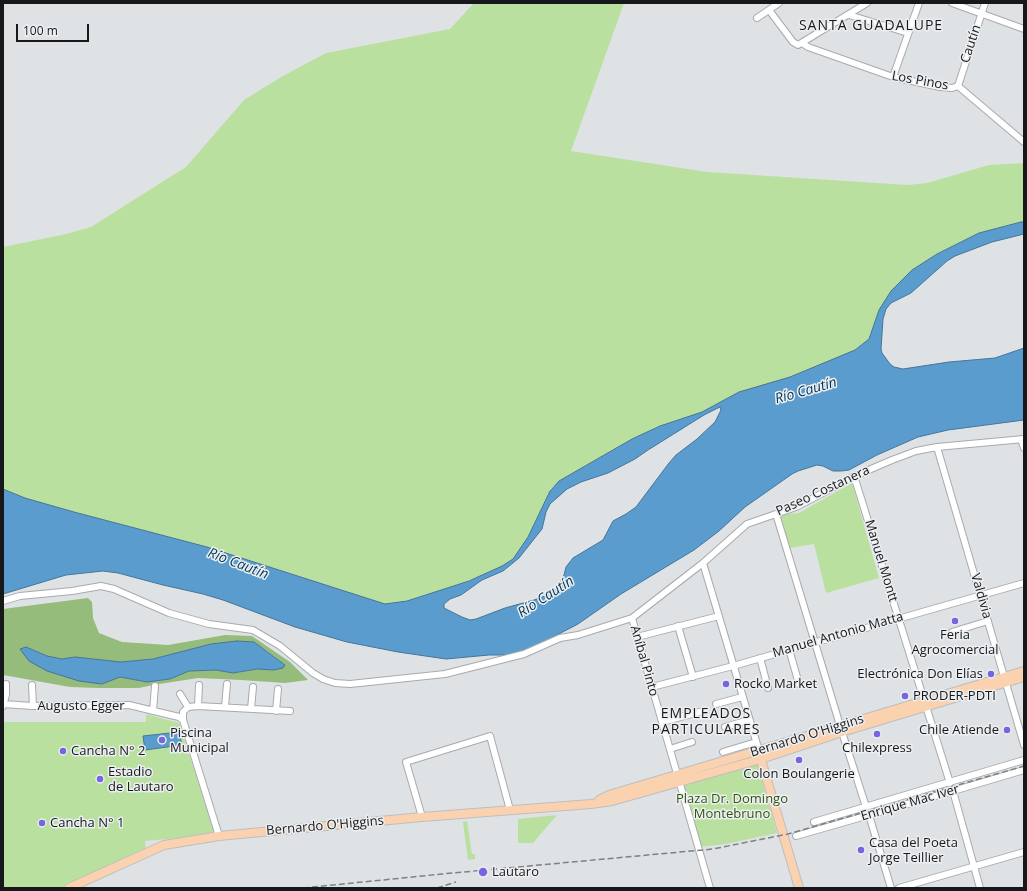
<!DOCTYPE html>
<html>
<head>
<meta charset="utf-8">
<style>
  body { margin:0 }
  #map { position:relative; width:1027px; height:891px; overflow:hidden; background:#dfe2e5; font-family:"Open Sans",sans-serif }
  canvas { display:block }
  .frame { position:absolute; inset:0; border:4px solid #171819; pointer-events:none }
  .scale { position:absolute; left:16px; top:24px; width:73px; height:18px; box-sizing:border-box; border:2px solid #171819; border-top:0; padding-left:5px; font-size:12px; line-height:14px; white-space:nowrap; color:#171819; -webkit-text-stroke:3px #eceff2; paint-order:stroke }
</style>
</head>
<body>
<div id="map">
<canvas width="1027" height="891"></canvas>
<div class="frame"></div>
<div class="scale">100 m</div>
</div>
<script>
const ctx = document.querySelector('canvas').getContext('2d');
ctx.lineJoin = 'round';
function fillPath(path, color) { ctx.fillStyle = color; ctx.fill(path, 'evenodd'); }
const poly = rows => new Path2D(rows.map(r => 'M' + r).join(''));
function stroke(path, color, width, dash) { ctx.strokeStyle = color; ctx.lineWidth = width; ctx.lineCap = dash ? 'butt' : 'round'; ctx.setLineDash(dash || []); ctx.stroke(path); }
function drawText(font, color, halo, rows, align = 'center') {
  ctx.font = font + ' "Open Sans",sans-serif'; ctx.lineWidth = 3; ctx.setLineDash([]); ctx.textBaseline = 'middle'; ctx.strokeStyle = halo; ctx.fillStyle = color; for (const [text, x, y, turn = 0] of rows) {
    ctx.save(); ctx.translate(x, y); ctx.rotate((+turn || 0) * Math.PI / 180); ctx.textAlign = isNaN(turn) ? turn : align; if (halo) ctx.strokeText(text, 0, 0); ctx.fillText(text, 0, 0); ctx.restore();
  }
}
fillPath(poly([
  [474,3,624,3,571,151,707,172,908,185,927,183,989,165,1024,163,1024,222,979,233,937,254,912,270,889,294,876,319,869,339,855,350,812,369,781,381,739,392,702,412,660,426,632,439,559,481,551,488,528,537,513,559,502,566,469,581,407,601,385,604,372,600,207,547,74,512,25,498,3,489,3,247,66,234,91,227,186,167,244,100,281,77,326,53,450,29],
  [852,483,879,578,826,593,814,544,790,548,778,515,799,513],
  [146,714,179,723,215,835,145,841,146,851,66,888,3,888,3,722,146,722],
  [757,764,777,833,726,844,700,847,684,787,686,784],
  [557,815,533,843,518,843,518,819],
  [467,821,472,854,475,854,475,859,468,860,463,822]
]), '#b9e09f');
fillPath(poly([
  [88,598,92,602,93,618,99,633,122,642,168,645,225,635,252,636,290,662,308,680,285,683,241,680,198,678,153,685,139,688,98,688,70,687,3,675,3,609],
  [238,641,254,642,275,657,285,665,274,670,257,669,233,673,216,670,189,671,170,679,147,682,120,677,101,684,26,647,47,656,62,659,75,657,121,662,153,659,211,644]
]), '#95bc7a');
const water = poly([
  [1021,222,1024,222,1024,234,992,242,955,256,947,261,911,293,891,303,886,309,883,319,881,349,882,353,890,364,894,367,903,369,949,362,995,358,1024,348,1024,420,948,430,918,437,877,455,849,470,841,471,833,471,823,466,817,465,798,471,792,474,745,507,719,531,694,550,621,594,578,624,530,649,511,655,489,655,446,659,398,652,347,642,295,627,223,600,203,594,163,585,118,573,103,571,66,575,3,594,3,489,25,498,74,512,207,547,385,604,407,601,469,581,502,566,513,559,528,537,550,491,559,481,632,439,660,426,702,412,739,392,790,377,855,350,869,339,879,310,891,291,912,270,937,254,979,233,1021,222],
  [720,407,721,410,715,422,697,439,676,455,669,463,636,507,626,514,613,521,603,540,573,558,566,567,564,575,558,586,552,591,545,596,534,600,505,608,476,619,470,620,462,617,444,608,444,604,450,599,461,595,482,580,503,571,519,558,542,529,546,512,550,504,567,489,581,482,608,473,635,459,648,450,704,415,720,407],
  [237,641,254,642,285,665,283,668,274,670,257,669,233,673,216,670,189,671,170,679,147,682,120,677,102,684,79,681,47,671,29,661,20,649,26,647,47,656,62,659,75,657,121,662,153,659,211,644,237,641],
  [179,732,182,745,145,750,143,736,179,732]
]);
fillPath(water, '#5a9ccd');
stroke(water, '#467497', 1);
const minor = poly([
  [952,3,1024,29],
  [769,10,793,42,798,45,867,3],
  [849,15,908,33],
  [757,18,779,3],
  [802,43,808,47,893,77,940,87,952,88,958,86],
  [893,77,919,3],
  [958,86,985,3],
  [958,86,1024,142],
  [1021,439,1024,448],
  [937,447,1024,745],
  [854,476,950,783],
  [776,514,842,732,866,807],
  [703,563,759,751],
  [3,601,20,596,72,591,101,586,114,589,169,613,209,624,253,630,280,646,313,673,323,679,335,683,350,684,445,674,524,654,560,638,578,635,632,618,703,563,747,524,796,507,857,475,892,460,916,451,937,447,1024,439],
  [632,618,710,888],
  [678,626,693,677],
  [952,632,988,621],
  [637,637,719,616],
  [789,649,799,684],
  [760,658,768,688],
  [32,685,33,706],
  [652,687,733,666,1024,583],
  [180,694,188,707],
  [3,704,33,706,129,705,179,717,183,720],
  [716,704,742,697],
  [3,706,6,695,6,684],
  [198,706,199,685],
  [225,707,227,684],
  [251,709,253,687],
  [153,711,155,686],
  [276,711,278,689],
  [662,722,703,711],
  [725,727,749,720],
  [670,749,692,742],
  [723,752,756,742],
  [953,791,980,888],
  [869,815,891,888],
  [422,817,406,762,490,736,510,810],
  [814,822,1024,760],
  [219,836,183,720,183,712,188,707,198,706,290,711],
  [796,836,953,791,1024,770],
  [899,888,1024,852]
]);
const major = poly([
  [759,753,799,888],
  [599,800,609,795,1024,671],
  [69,888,164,845,219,836,422,817,591,804,612,801,761,759,842,732,1024,677]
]);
stroke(minor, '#a8aaad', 8);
stroke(major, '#bebebf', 10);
stroke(minor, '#fff', 6);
stroke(major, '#fbd2af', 8);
stroke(poly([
  [303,888,442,874,713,849,788,834,1024,766],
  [437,888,456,882]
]), '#7e8082', 1.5, [6, 3]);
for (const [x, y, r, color] of [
  [955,621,4,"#7765e0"],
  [991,674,4,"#7765e0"],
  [726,684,4,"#7765e0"],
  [905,696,4,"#7765e0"],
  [1007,730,4,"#7765e0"],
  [877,734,4,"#7765e0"],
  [162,740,4,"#7765e0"],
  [63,751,4,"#7765e0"],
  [799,760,4,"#7765e0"],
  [100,779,4,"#7765e0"],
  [42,823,4,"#7765e0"],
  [861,850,4,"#7765e0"],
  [483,872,5,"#7765e0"]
]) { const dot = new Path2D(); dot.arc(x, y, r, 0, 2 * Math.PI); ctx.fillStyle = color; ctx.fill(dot); stroke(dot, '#eceff2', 1.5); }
drawText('13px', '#171819', '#eceff2', [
  ["Cautín",971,44,-72],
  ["Los Pinos",920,81,10],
  ["Paseo Costanera",823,491,-25],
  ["Manuel Montt",881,561,73],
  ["Valdivia",981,596,74],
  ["Manuel Antonio Matta",838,635,-16],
  ["Aníbal Pinto",644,661,74],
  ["Augusto Egger",81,706],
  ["Bernardo O'Higgins",807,736,-17],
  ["Enrique Mac Iver",910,803,-16],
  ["Bernardo O'Higgins",325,826,-5]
]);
drawText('13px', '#171819', '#eceff2', [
  ["Feria",955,635,"center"],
  ["Agrocomercial",955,650,"center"],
  ["Electrónica Don Elías",983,674,"right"],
  ["Rocko Market",734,684],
  ["PRODER-PDTI",913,696],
  ["Chile Atiende",999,730,"right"],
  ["Piscina",170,733],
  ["Municipal",170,748],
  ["Chilexpress",877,748,"center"],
  ["Cancha N° 2",71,751],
  ["Estadio",108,772],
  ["de Lautaro",108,787],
  ["Colon Boulangerie",799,774,"center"],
  ["Cancha N° 1",50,823],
  ["Casa del Poeta",869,843],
  ["Jorge Teillier",869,858],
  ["Lautaro",492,872]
], 'left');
drawText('13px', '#31540f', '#eceff2', [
  ["Plaza Dr. Domingo",732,799],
  ["Montebruno",732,814]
]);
ctx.letterSpacing = '1px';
drawText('14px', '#171819', '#eceff2', [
  ["SANTA GUADALUPE",871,26],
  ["EMPLEADOS",706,714],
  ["PARTICULARES",706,730]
]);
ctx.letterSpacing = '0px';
drawText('italic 14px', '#003657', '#eceff2', [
  ["Río Cautín",806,391,-16],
  ["Río Cautín",238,564,21],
  ["Río Cautín",546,597,-33]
]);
</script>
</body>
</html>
